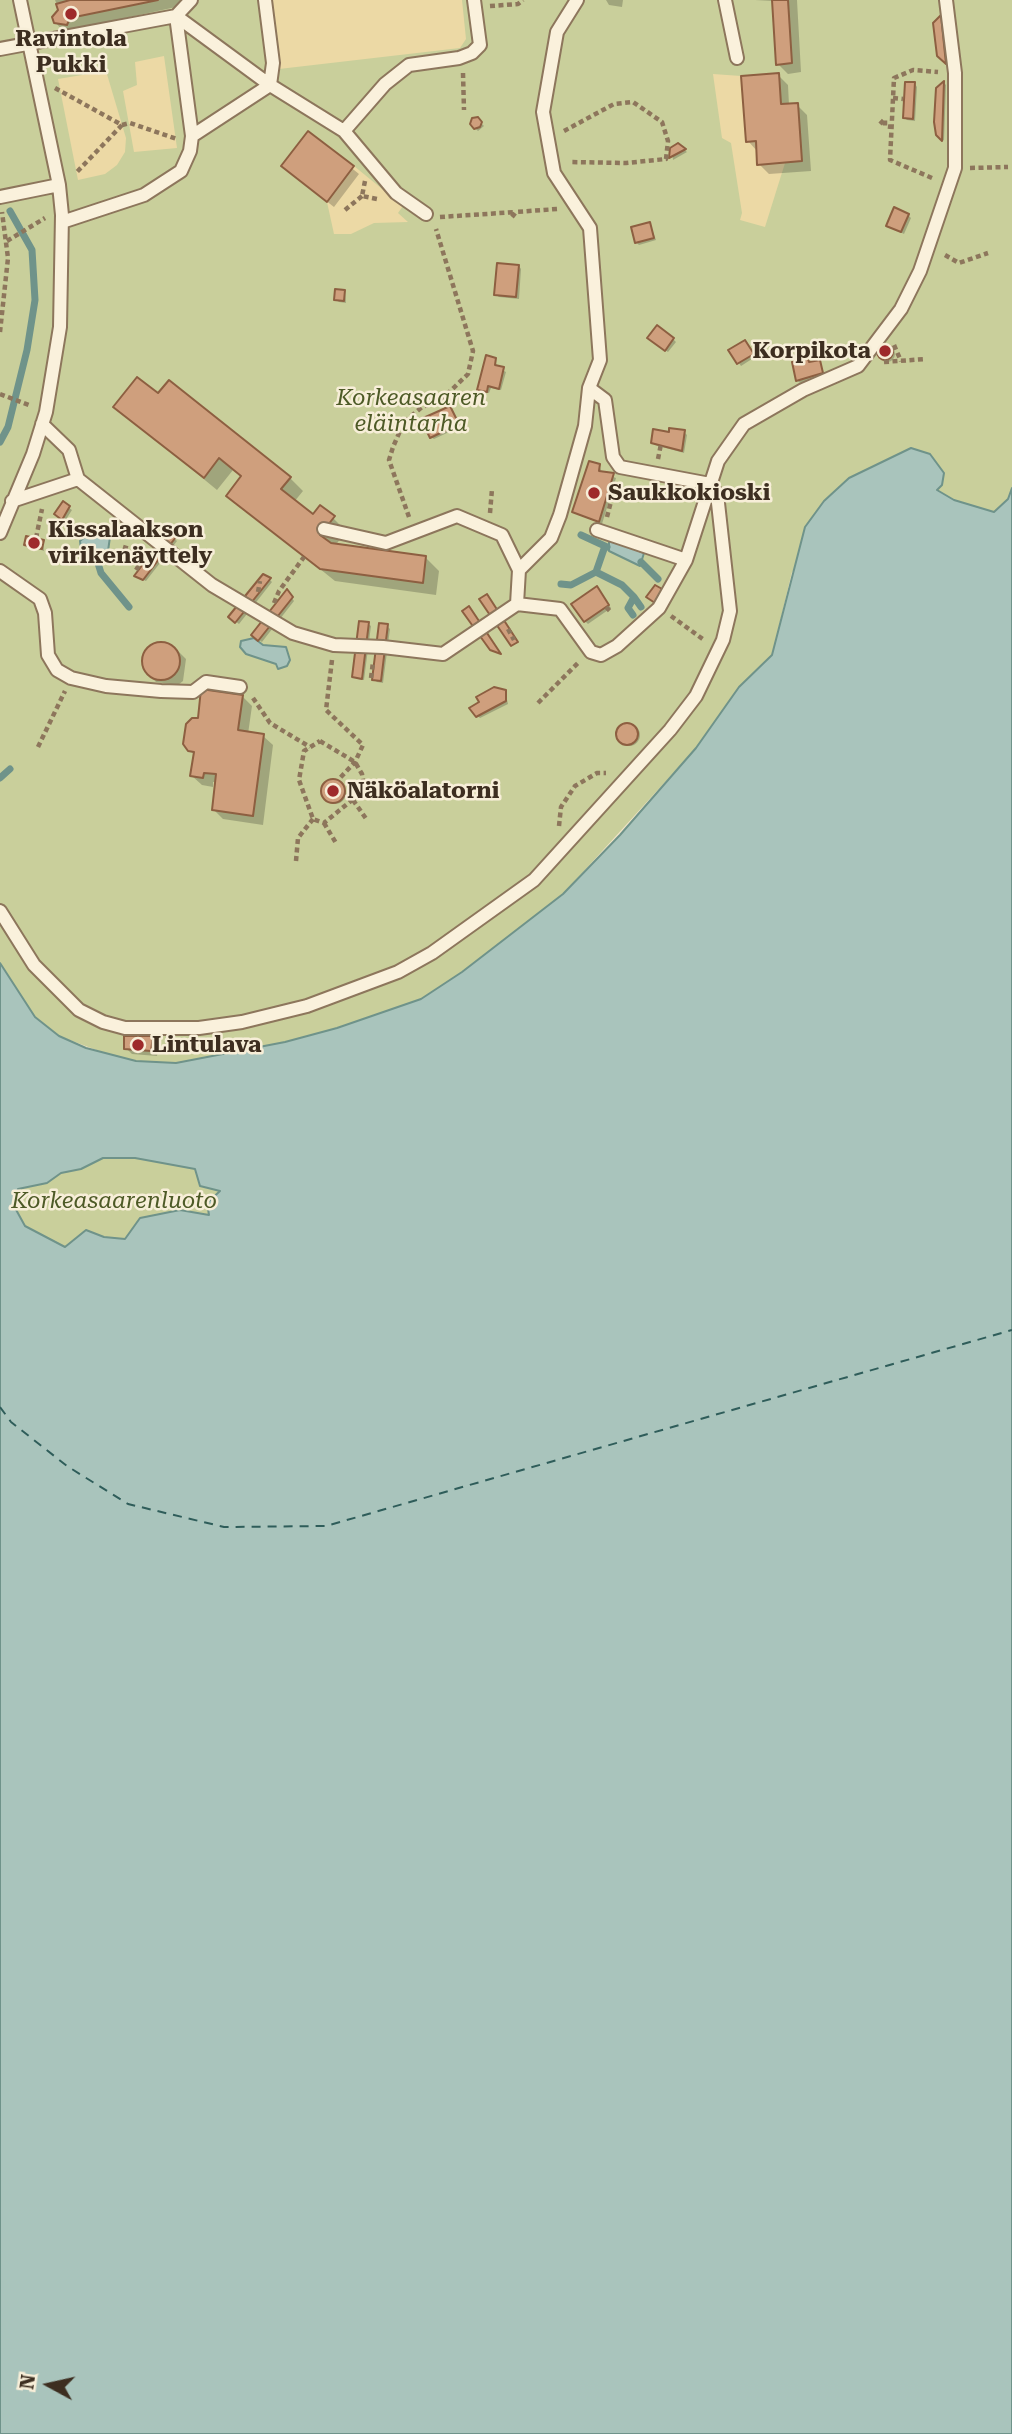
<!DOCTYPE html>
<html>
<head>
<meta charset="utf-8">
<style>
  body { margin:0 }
  #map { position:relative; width:1012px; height:2434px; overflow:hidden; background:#f0e4c8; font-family:"Roboto Serif",serif }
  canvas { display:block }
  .north { position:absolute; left:14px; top:2350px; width:70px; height:70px; -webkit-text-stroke:5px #f7eed8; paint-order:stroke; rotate:278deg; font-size:19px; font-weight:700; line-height:28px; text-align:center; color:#3d2e20 }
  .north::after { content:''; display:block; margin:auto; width:24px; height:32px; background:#3d2e20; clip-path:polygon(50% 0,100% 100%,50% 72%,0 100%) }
</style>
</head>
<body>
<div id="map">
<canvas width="1012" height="2434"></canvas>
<div class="north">N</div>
</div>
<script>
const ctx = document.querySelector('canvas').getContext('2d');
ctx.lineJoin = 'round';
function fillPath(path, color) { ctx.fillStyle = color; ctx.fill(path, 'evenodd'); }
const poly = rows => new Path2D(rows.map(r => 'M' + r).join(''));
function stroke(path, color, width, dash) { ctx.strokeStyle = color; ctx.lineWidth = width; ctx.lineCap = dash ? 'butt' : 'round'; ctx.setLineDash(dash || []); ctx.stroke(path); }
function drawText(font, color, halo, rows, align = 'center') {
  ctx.font = font + ' "Roboto Serif",serif'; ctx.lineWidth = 5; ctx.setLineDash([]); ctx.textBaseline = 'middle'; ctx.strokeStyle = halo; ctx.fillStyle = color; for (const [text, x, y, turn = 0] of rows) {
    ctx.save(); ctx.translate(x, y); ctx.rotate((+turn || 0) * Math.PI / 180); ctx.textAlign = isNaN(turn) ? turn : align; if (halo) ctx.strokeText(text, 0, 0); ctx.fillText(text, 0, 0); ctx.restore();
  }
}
fillPath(poly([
  [0,0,1012,0,1012,488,1008,499,994,512,954,500,936,490,944,473,792,572,772,655,739,687,696,748,563,894,462,972,421,999,337,1028,285,1042,176,1063,123,1060,59,1036,35,1017,0,963],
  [75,1094,292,1221,0,1293,0,1127]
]), '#c9cf9b');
fillPath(poly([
  [272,0,462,0,466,39,460,48,279,69],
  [164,56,177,148,134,152,123,91,137,85,135,62],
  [106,71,126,138,125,152,117,165,105,174,78,180,58,79],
  [713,74,741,76,746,141,756,141,757,165,785,163,765,227,740,220,742,213,731,143,722,138],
  [354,166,403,206,398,213,408,222,374,223,351,234,334,234,327,202]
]), '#ecd9a5');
const water = poly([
  [911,448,930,454,944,473,942,485,937,490,954,500,994,512,1008,499,1012,488,1012,2434,0,2434,0,963,35,1017,59,1036,86,1048,136,1061,176,1063,285,1042,337,1028,421,999,462,972,563,894,620,835,696,748,739,687,772,655,805,527,824,501,849,478,911,448],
  [103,1158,135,1158,195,1169,200,1186,220,1191,207,1203,209,1215,180,1210,140,1218,125,1239,104,1237,86,1230,65,1247,25,1226,14,1206,18,1189,47,1183,61,1173,81,1169,103,1158],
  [102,532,110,537,107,558,90,563,82,559,80,541,88,534,102,532],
  [609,539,644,553,640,566,609,551,609,539],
  [254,638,263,645,286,647,290,660,287,666,278,669,276,664,246,654,240,647,241,641,254,638]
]);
fillPath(water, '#a9c4bc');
stroke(water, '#6f938a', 2);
fillPath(poly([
  [55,0,190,0,190,4,79,28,77,34,65,33,55,22,59,10],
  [606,0,623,0,622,7,609,5],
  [755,0,797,0,801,72,788,74,778,64,773,1],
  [941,18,943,20,948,64,938,56],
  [778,75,788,85,789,105,797,105,807,115,811,171,769,174,759,164,758,152,748,141],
  [944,83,946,85,944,141,938,134,940,87],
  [915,84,917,87,915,121,907,120,905,118],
  [480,122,484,126,478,131,475,128],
  [308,133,359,174,334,207,289,172],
  [678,145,687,152,673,160,672,149],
  [908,215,911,218,904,234,888,226],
  [650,224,656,240,639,245,636,242],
  [519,266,521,269,519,299,499,297,496,294],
  [345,291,346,303,339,302,336,299],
  [673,339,676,342,668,352,652,341],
  [748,344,755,357,741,366,731,351],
  '879 354a8 8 0 1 1 16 0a8 8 0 1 1-16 0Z',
  [495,360,497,367,506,372,501,390,491,388,489,393,482,392,479,389],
  [820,361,824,375,800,383,797,380],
  [116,407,290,478,303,491,294,502,313,516,333,518,346,531,335,546,426,558,439,571,436,595,335,581,229,496,243,478,233,470,217,490],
  [450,408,460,427,434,439,431,437],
  [654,431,684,432,687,435,684,453,655,445,653,442],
  [599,465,602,473,616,478,602,524,574,512],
  [63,504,72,510,65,521,59,517],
  [169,534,177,541,146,581,139,578],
  [43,542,44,551,26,545],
  [269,579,272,582,239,624,230,617],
  [599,591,611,608,588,624,585,621],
  [289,594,294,601,262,642,255,637],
  [368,624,371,626,364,680,357,679,354,677],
  [387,626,390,629,383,683,377,682,374,679],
  [153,644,174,647,186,659,183,681,178,685,156,682,144,669,147,648],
  [505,691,508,704,480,718,477,715],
  [242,696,252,706,248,734,263,736,273,745,263,825,223,819,213,809,217,782,213,782,213,787,202,785,192,776,195,755,189,750,199,720],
  '618 735a11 11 0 1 1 22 0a11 11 0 1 1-22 0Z',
  '324 793a11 11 0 1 1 22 0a11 11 0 1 1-22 0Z',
  [153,1038,159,1044,157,1056,132,1054,126,1048]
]), '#0003');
stroke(poly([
  [0,442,8,427,27,350,35,300,32,250,10,211],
  [581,535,607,547],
  [97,560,101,573,129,607],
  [641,562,658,579],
  [596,572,622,585,634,597,628,608,633,615],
  [561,584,571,585,596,572,605,546],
  [634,597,641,607],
  [0,778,10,769]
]), '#6f938a', 7);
stroke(poly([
  [0,1407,11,1422,67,1466,128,1504,224,1527,326,1526,1012,1330]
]), '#2f5d5a', 2, [9, 7]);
const building = poly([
  [158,0,70,18,67,25,54,23,52,17,58,10,56,4,70,0,158,0],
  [772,0,788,0,792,63,776,65,772,0],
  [941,15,946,64,937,56,933,23,941,15],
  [779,73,781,104,798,103,802,161,757,165,756,141,746,142,741,76,779,73],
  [944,81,942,141,936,135,934,122,936,88,944,81],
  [905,82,915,82,913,119,903,118,905,82],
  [478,117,482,122,480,127,474,129,470,124,472,118,478,117],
  [308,131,354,166,327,202,281,166,308,131],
  [678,143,686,149,669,158,670,148,678,143],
  [894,207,909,214,901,232,886,226,894,207],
  [650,222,654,238,635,243,631,227,650,222],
  [497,263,519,265,516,297,494,295,497,263],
  [335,289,345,290,344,301,334,300,335,289],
  [657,325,674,338,665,351,647,338,657,325],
  [745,340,754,354,737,364,728,350,745,340],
  '877 352a8 8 0 1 1 16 0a8 8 0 1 1-16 0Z',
  [486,355,496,358,495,365,504,367,499,389,488,386,487,392,477,390,486,355],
  [808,359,809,362,820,360,823,373,796,381,792,362,808,359],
  [137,377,158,393,169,380,291,477,281,489,313,514,320,505,335,516,320,535,331,543,426,556,423,583,320,569,226,496,241,476,219,458,204,478,113,407,137,377],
  [450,406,459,424,430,438,421,419,450,406],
  [669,428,685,430,682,451,651,443,653,429,669,432,669,428],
  [589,461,600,464,599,471,614,473,599,522,572,512,589,461],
  [63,501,70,506,62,520,54,514,63,501],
  [168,531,176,537,143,580,134,576,168,531],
  [26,536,44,540,42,549,24,545,26,536],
  [263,574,271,578,235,623,228,617,263,574],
  [655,585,664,590,655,603,646,597,655,585],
  [597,586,609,605,584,622,571,604,597,586],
  [287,589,293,597,258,641,251,635,287,589],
  [487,594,518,642,511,646,479,599,487,594],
  [469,606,501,654,490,650,462,611,469,606],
  [359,621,369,622,362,679,352,677,359,621],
  [379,623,388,624,381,681,372,680,379,623],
  '142 661a19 19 0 1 1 38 0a19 19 0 1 1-38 0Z',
  [494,687,506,690,506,701,476,717,469,708,479,702,476,697,494,687],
  [201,689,243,695,238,730,264,734,253,816,212,810,216,774,204,773,203,778,190,776,194,752,188,751,183,744,186,724,192,718,198,718,201,689],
  '616 734a11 11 0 1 1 22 0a11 11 0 1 1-22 0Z',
  '321 791a12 12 0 1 1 24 0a12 12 0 1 1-24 0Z',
  [124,1036,153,1036,151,1051,124,1049,124,1036]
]);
fillPath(building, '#cf9f7d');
stroke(building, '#8d5f41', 2);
const service = poly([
  [725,0,737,58],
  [0,49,176,16,270,85,273,63,265,0],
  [344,131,396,193,426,214],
  [192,136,270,85,344,131,385,84,409,65,459,58,472,53,480,45,474,0],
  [0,197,59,185],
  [62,222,144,195,181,171,190,151,192,136,176,16,191,0],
  [42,424,69,450,78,479,212,585,293,633,334,645,383,647,443,654,517,604,519,570,551,538,560,515,585,426,589,388,600,360,590,228,554,173,543,112,557,32,577,0],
  [12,501,78,479],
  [324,529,386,543,457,516,502,535,519,570],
  [597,530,686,560,718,461,744,424,803,390,858,366,901,309,920,271,955,168,955,73,946,0],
  [0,533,33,454,46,412,60,327,62,215,59,185,20,0],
  [0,571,40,599,45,613,48,655,57,670,71,678,106,686,161,691,193,692,206,682,240,687],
  [517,604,560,609,591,652,601,655,617,646,659,608,686,560],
  [0,911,34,965,79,1010,103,1022,125,1028,199,1028,242,1022,307,1006,398,972,432,953,534,880,670,730,696,696,723,640,730,611,717,494,710,484,620,467,613,457,605,400,589,388]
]);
stroke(service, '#8d765c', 16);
stroke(poly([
  [490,6,518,4,523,0],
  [463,73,464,110],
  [55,88,122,125,75,174],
  [893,98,903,99],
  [880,124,885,119,885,126,892,127],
  [122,125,130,123,177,139],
  [564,131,614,104,633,102,662,122,668,141,666,159,626,163,569,162],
  [970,168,1008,167],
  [932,178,890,160,894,78,913,70,938,72],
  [365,181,362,196,377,199],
  [345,210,362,196],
  [440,217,516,212],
  [512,217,516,212,557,209],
  [7,241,45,218],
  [945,255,959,263,988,253],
  [0,332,8,258,2,212],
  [894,345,901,361],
  [884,362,925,359],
  [0,394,29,405],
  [658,459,661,444],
  [490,513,492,489],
  [409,517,389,460,393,447,404,422,422,407,441,400,468,374,473,351,436,229],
  [607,517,616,482],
  [36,538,42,509],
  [123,547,139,552],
  [136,570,147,553],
  [258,592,260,581],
  [274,603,279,591,304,557],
  [606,607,610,611],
  [671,616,704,640],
  [508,629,514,640],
  [332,660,326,710,363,745,355,762,339,779],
  [371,678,373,662],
  [253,698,270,723,310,747],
  [538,703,580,661],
  [320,741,355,762,362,774,364,786,363,791,324,823,313,819,299,780,304,751,320,741],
  [38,747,65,691],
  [364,786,387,784],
  [353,800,367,820],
  [324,823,336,843],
  [559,826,561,807,575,786,597,773,606,773],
  [296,861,298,838,313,819]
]), '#8d765c', 4.5, [5, 3.5]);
stroke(service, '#faf1dc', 12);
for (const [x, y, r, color] of [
  [71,14,7,"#9e2a2b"],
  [885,351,7,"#9e2a2b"],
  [594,493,7,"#9e2a2b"],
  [34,543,7,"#9e2a2b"],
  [333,791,7,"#9e2a2b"],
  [138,1045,7,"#9e2a2b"]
]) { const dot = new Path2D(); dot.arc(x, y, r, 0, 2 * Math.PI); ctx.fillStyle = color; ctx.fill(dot); stroke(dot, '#f7eed8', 2.5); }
drawText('bold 23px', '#3d2e20', '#f7eed8', [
  ["Ravintola",71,39,"center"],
  ["Pukki",71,65,"center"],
  ["Korpikota",871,351,"right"],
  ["Saukkokioski",608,493],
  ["Kissalaakson",48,530],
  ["virikenäyttely",48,556],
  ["Näköalatorni",347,791],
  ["Lintulava",152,1045]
], 'left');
drawText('italic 23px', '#4d5a26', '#f7eed8', [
  ["Korkeasaaren",411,398],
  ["eläintarha",411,424],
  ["Korkeasaarenluoto",114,1201]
]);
</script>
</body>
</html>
